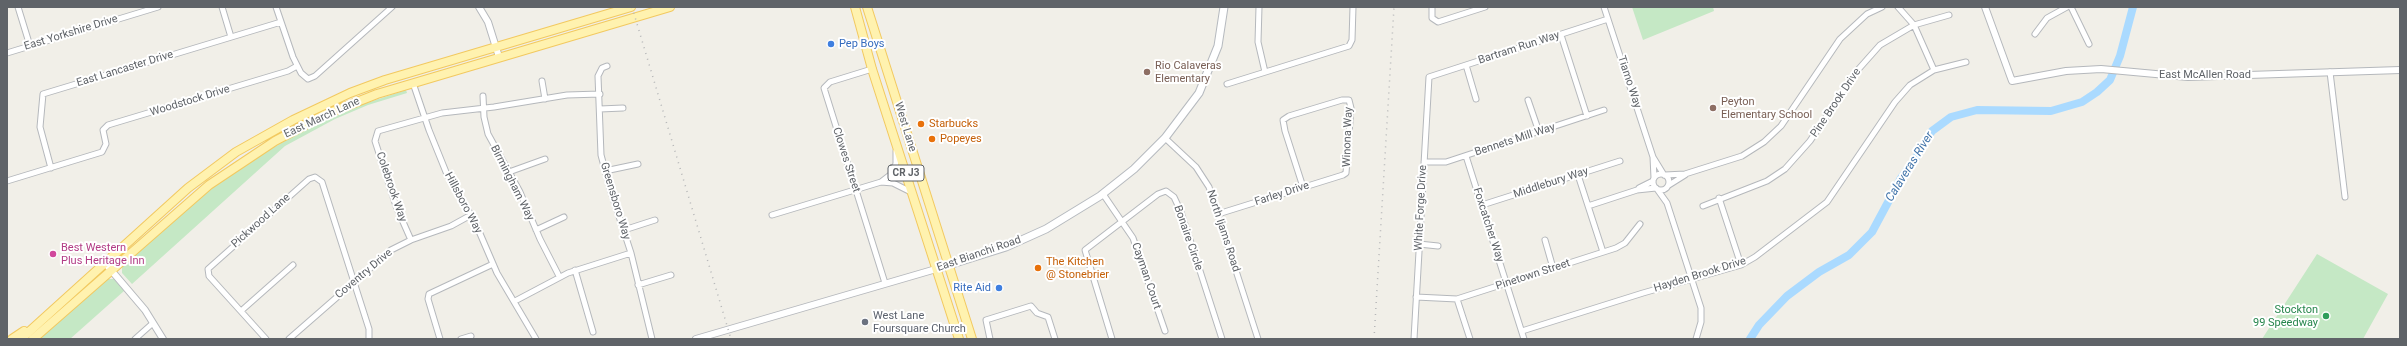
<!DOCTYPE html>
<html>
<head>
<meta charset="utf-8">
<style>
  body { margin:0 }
  #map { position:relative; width:2407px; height:346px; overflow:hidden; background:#f1efe8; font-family:Roboto,sans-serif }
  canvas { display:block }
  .frame { position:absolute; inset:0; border:8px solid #5f6368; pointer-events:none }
</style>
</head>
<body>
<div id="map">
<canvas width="2407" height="346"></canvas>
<div class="frame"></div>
</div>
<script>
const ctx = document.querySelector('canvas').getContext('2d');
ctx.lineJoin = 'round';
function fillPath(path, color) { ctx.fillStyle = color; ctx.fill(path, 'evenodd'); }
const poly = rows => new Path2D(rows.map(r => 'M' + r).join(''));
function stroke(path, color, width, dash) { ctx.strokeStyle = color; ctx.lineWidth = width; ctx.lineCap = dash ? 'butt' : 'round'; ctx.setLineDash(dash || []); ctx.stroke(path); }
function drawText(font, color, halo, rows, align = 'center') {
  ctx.font = font + ' Roboto,sans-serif'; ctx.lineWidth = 4; ctx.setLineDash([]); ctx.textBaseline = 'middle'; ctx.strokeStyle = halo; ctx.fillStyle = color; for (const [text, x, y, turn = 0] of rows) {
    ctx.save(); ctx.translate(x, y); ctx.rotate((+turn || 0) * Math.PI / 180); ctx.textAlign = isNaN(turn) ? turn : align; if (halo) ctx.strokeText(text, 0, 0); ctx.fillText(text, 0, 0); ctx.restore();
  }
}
fillPath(poly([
  [1632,7,1713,7,1714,11,1643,40],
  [406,90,407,93,368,105,335,119,285,146,132,284,122,273,122,265,166,226,219,182,253,159,317,123,348,109],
  [2317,254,2388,294,2363,339,2262,339],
  [107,279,114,279,124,291,70,339,39,339]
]), '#c5e8c5');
stroke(poly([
  [1750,339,1759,325,1787,296,1819,272,1849,255,1872,232,1901,178,1915,159,1932,131,1951,117,1977,110,2051,111,2082,102,2097,92,2110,80,2120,56,2133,7]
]), '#aadaff', 8);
const minor = poly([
  [18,7,30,46],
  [222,7,231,37],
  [276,7,293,57,301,73,308,79,315,76,392,7],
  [1259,7,1258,42,1265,72],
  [1432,7,1432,18,1438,22,1485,7],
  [1604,7,1653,157,1664,175],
  [1898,7,1914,25,1934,70],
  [2071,7,2089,44],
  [2035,34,2047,18,2067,7],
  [1561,35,1587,116],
  [7,53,158,7],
  [1466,65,1476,99],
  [607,66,602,68,598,76,601,155,611,192,631,253,652,339],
  [872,69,830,82,824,88,885,283],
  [2330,72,2345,197],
  [542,81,545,99],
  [413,83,429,130,446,172,475,222,497,273,536,339],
  [1227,84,1349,46,1352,40,1353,7],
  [483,96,484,117,488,134,520,192,540,239,559,276],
  [1528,100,1539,132],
  [600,109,623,108],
  [1165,138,1196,167,1209,187,1258,339],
  [896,151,896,163,894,172,881,182,893,183,911,192],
  [1466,156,1524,339],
  [1653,157,1654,178],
  [1424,162,1446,162,1604,110],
  [51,168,40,127,43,94,281,22],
  [605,171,638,164],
  [509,172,545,159],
  '1653 182a8 8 0 1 1 16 0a8 8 0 1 1-16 0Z',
  [1578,175,1603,252],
  [1665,175,1685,174,1742,156,1764,142,1781,126,1840,39,1867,14,1882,7],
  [7,181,102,152,106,144,103,130,108,125,288,71,297,66],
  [1669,185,1685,175],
  [1639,188,1653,181],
  [1657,189,1667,203,1701,308,1701,322,1696,339],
  [1103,194,1133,238,1165,331],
  [1719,198,1741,265],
  [1482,205,1620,161],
  [1588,206,1637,190,1656,188],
  [1703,206,1767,181,1785,169,1810,141,1856,72,1880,45,1914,25,1949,15],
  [1218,214,1343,175,1346,173,1351,108,1349,100,1342,100,1289,116,1283,120,1285,131,1303,187],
  [772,215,881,182],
  [536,230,564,217],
  [624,230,655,220],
  [411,240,396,206,375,141,378,131,442,113,494,107,567,95,600,94],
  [1545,240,1553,268],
  [1419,244,1438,246],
  [575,270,593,332],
  [638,285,671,275],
  [1416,297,1457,299,1616,248,1625,243,1640,224],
  [1457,299,1470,339],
  [515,301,568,273,631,253],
  [241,311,293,265],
  [1522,331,1643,293,1741,265,1755,257,1827,202,1895,102,1910,85,1934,70,1966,62],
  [135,339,153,323],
  [266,339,209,276,208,269,309,179,315,177,322,182,369,329,369,339],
  [289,339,391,250,411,240,451,226,471,215],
  [440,339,428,299,429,294,493,264],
  [461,339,471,336],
  [990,339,986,320,1031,306,1037,313,1048,317,1055,339],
  [1112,339,1085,250,1158,194,1166,191,1174,197,1181,212,1222,339],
  [1414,339,1429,77,1608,19]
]);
const tertiary = poly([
  [479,7,488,22,499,57],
  [1985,7,2012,81,2066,71,2101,69,2188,77,2400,70],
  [105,263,145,310,163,339],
  [696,339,936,269]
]);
const secondary = poly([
  [936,269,1006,247,1046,229,1100,196,1134,169,1165,138,1199,93,1218,46,1224,7]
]);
const primary = poly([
  [855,7,872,69,959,339],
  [867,7,972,339],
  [12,339,24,331],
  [21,339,188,188,236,152,293,120,350,93,385,80,631,7],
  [33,339,209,185,275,141,324,115,377,94,670,7]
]);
stroke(minor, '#b5b8bc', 7);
stroke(tertiary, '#b5b8bc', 8);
stroke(secondary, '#b6babf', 9);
stroke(primary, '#f2c960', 10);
stroke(minor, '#fff', 5);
stroke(tertiary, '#fff', 6);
stroke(secondary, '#fff', 7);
stroke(primary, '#fff2af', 8);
stroke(poly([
  [632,7,731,339],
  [1374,339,1394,7]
]), '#b6b7b8', 1.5, [1, 5]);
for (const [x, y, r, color] of [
  [831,44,4,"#3f7fe0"],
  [1147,72,4,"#8d6e63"],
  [1713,108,4,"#8d6e63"],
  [921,124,4,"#e8710a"],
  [932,139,4,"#e8710a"],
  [53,254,4,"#d1479c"],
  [1038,268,4,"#e8710a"],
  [999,288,4,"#3f7fe0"],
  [2326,316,4,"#2e9e5b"],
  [865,322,4,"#6b7280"]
]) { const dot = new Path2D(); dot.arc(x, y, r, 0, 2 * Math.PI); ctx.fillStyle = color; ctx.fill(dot); stroke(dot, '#fff', 1.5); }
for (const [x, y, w] of [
  [906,173,36]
]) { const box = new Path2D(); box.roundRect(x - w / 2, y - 8, w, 16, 3); ctx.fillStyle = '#fff'; ctx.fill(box); stroke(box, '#5f6368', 1); }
drawText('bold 10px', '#5f6368', null, [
  ["CR J3",906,173]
]);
drawText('11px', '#5f6368', '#fff', [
  ["East Yorkshire Drive",71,33,-17],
  ["Bartram Run Way",1519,48,-18],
  ["East Lancaster Drive",125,69,-17],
  ["East McAllen Road",2205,75],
  ["Tiamo Way",1629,82,72],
  ["Woodstock Drive",190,101,-17],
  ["Pine Brook Drive",1836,103,-56],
  ["East March Lane",322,118,-25],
  ["West Lane",905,127,73],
  ["Winona Way",1348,137,-88],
  ["Bennets Mill Way",1515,140,-18],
  ["Clowes Street",846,160,72],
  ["Birmingham Way",512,183,63],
  ["Middlebury Way",1551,183,-18],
  ["Colebrook Way",391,187,71],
  ["Farley Drive",1282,194,-18],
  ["Greensboro Way",615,201,73],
  ["Hillsboro Way",463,203,62],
  ["White Forge Drive",1421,208,-87],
  ["Pickwood Lane",261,221,-42],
  ["Foxcatcher Way",1488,225,72],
  ["North Ijams Road",1223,231,72],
  ["Bonaire Circle",1188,238,71],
  ["East Bianchi Road",979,254,-19],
  ["Coventry Drive",364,274,-40],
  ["Pinetown Street",1533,275,-18],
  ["Hayden Brook Drive",1700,275,-17],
  ["Cayman Court",1146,276,71]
]);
drawText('11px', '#366cbe', '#fff', [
  ["Pep Boys",839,44],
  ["Rite Aid",991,288,"right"]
], 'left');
drawText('11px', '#785e54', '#fff', [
  ["Rio Calaveras",1155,66],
  ["Elementary",1155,79],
  ["Peyton",1721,102],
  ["Elementary School",1721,115]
], 'left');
drawText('11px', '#c56008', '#fff', [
  ["Starbucks",929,124],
  ["Popeyes",940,139],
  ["The Kitchen",1046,262],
  ["@ Stonebrier",1046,275]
], 'left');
drawText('11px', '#b23c85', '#fff', [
  ["Best Western",61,248],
  ["Plus Heritage Inn",61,261]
], 'left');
drawText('11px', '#27864d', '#fff', [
  ["Stockton",2318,310],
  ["99 Speedway",2318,323]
], 'right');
drawText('11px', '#5b616d', '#fff', [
  ["West Lane",873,316],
  ["Foursquare Church",873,329]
], 'left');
drawText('italic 12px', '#4174aa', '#fff', [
  ["Calaveras River",1910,167,-58]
]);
</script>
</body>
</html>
